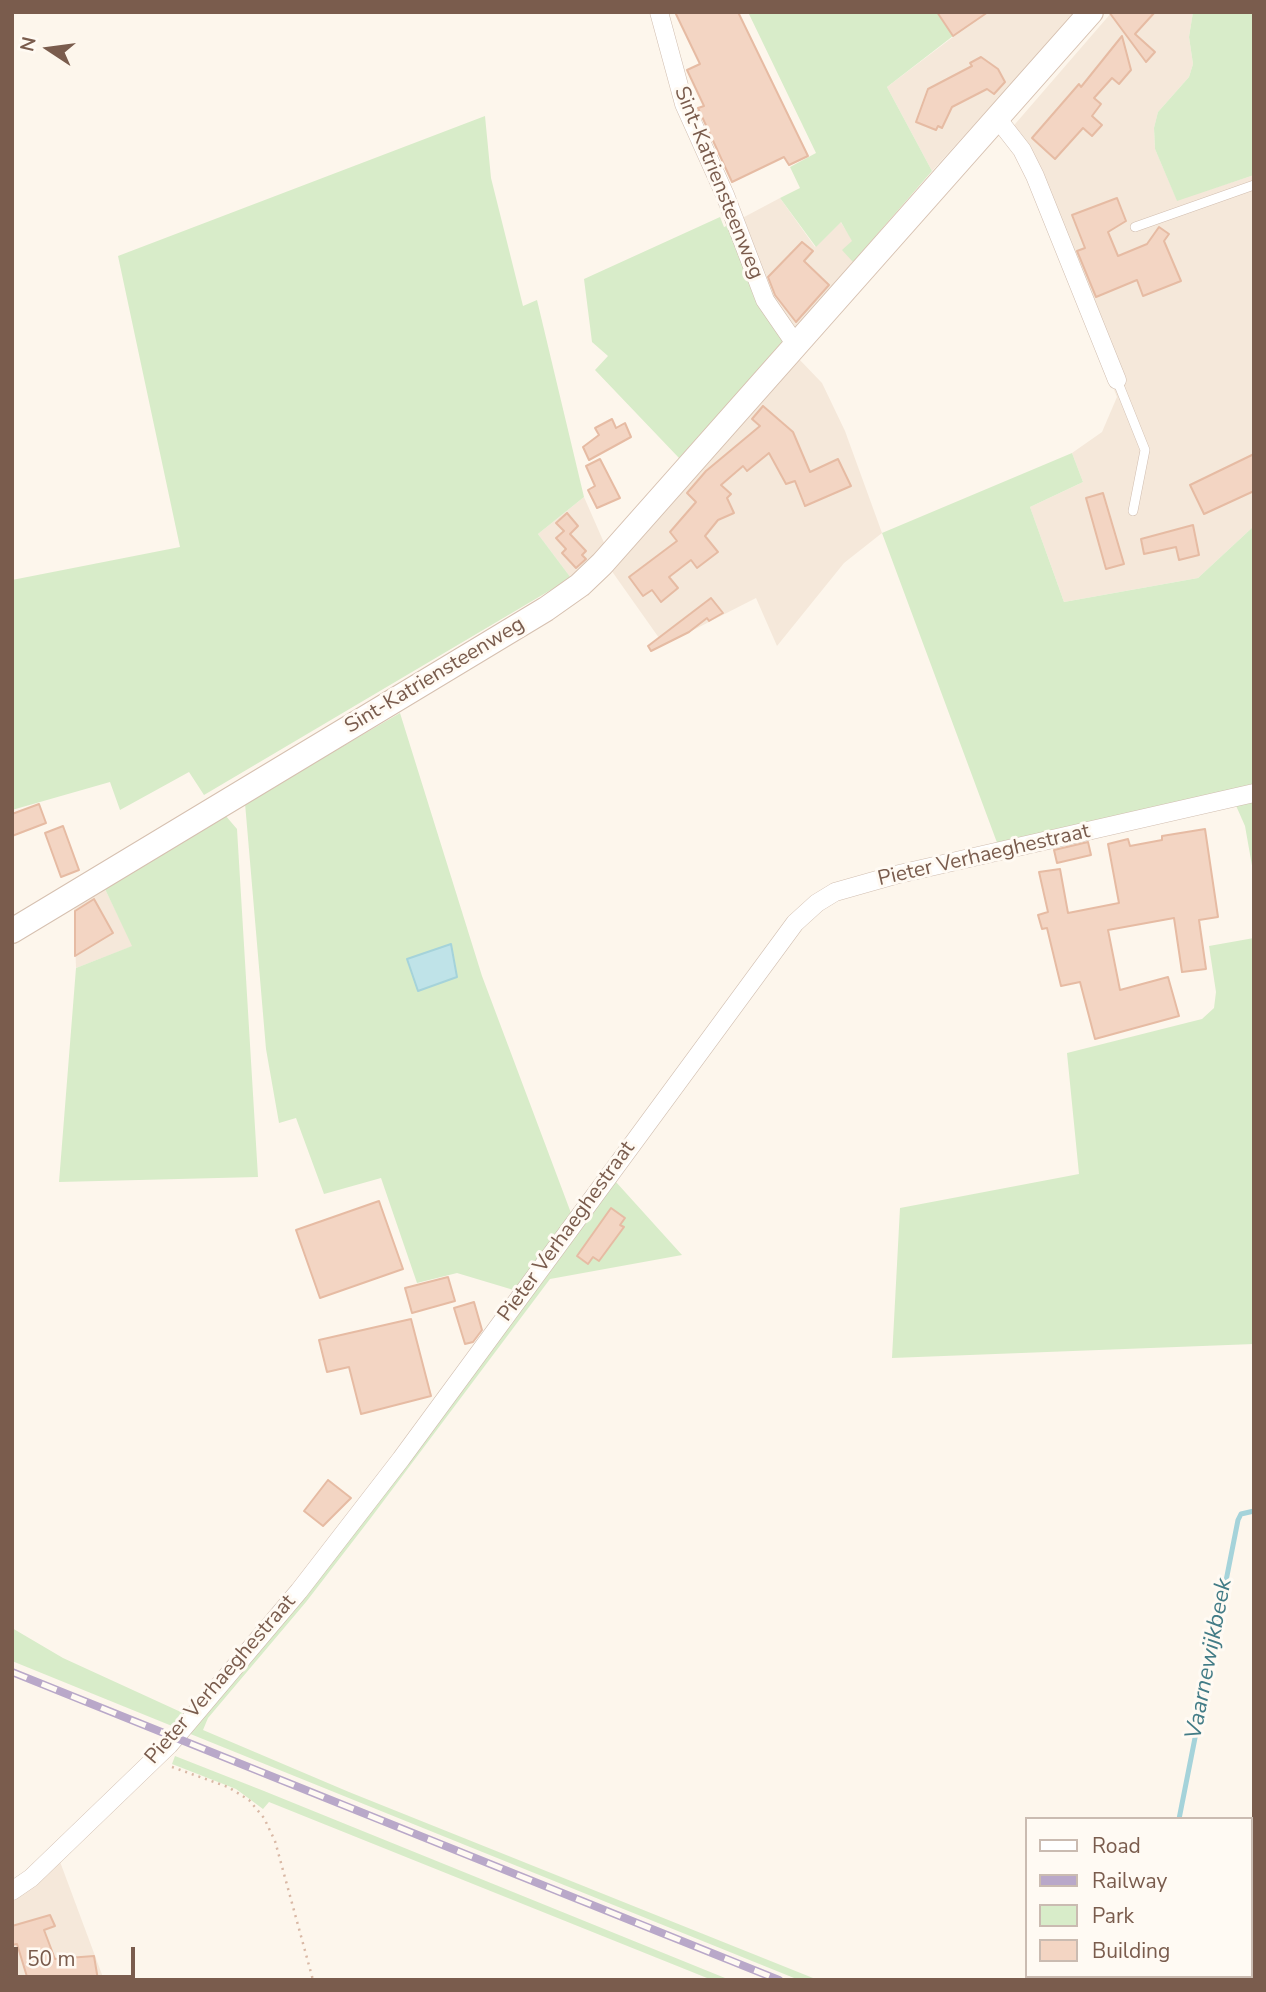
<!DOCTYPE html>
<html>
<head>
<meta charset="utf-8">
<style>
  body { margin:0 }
  #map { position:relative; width:1266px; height:1992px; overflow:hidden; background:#fdf6ec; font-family:"Nunito Sans",sans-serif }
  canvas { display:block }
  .frame { position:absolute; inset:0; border:14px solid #7a5c4d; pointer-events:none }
  .legend { position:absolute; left:1025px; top:1817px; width:228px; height:161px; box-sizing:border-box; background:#fffaf3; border:2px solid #cabbb1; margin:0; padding:9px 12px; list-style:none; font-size:21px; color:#7a5c4d }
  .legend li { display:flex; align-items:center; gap:14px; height:35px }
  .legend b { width:35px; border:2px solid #cabbb1 }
  .north { position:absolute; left:14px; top:14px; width:70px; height:70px; -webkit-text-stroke:5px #fffaf3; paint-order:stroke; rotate:283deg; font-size:19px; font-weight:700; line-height:28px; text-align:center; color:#7a5c4d }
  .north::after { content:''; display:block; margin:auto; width:24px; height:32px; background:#7a5c4d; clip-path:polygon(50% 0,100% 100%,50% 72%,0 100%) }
  .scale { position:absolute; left:14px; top:1947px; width:121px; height:32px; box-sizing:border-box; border:4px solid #7a5c4d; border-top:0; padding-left:9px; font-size:21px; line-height:24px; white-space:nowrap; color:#7a5c4d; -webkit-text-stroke:5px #fffaf3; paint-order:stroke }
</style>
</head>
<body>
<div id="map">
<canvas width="1266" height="1992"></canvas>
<div class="frame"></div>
<ul class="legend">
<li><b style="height:9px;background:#fff"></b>Road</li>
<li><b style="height:9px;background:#b9a8c9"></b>Railway</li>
<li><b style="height:19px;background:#d8ecc9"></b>Park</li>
<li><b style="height:19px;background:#f3d5c3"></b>Building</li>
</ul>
<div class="north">N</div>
<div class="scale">50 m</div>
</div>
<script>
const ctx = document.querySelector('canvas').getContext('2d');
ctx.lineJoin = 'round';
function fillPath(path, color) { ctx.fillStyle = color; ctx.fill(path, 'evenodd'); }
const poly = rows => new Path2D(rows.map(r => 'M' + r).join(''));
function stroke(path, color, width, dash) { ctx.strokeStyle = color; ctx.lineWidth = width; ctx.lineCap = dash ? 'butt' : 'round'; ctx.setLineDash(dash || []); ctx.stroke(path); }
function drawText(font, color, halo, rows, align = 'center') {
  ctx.font = font + ' "Nunito Sans",sans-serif'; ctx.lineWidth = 6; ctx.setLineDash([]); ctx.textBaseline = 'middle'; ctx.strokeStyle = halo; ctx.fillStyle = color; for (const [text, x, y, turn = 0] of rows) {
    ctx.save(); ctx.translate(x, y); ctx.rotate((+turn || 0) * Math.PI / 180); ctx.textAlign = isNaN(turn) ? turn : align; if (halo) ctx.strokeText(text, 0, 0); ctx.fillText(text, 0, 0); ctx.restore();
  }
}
fillPath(poly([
  [937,12,1076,12,932,171,887,87,953,37],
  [1112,12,1193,12,1189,37,1193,64,1189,77,1158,112,1154,128,1155,149,1177,200,1254,175,1254,526,1198,578,1064,602,1030,507,1083,482,1072,453,1102,432,1117,397,1025,169,1003,138],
  [780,198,815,247,840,221,853,241,853,262,784,342,731,224],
  [798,358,822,383,845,431,882,533,844,563,777,646,756,598,664,645,611,570],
  [584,497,605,545,571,578,538,534],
  [105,889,133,946,76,968,74,909],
  [59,1859,104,1980,12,1980,12,1899]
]), '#f5e8da');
fillPath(poly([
  [748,12,937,12,953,36,887,87,932,171,853,262,842,250,852,241,841,222,816,247,780,198,800,188,790,167,816,153],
  [1193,12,1254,12,1254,175,1177,201,1155,149,1154,128,1158,112,1189,77,1193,64,1189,37],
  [485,116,491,178,523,306,537,300,584,497,538,534,571,578,204,795,189,772,120,810,110,782,12,810,12,580,180,547,118,256],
  [720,217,724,227,731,224,784,342,679,458,595,370,608,356,592,342,584,279],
  [1072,453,1083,482,1030,507,1064,602,1198,578,1254,526,1254,785,999,848,882,533],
  [400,713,482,976,571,1213,517,1291,457,1273,417,1283,381,1178,324,1194,296,1118,279,1123,266,1049,245,803],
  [1254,797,1254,877,1245,826,1234,801],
  [225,815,237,829,258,1177,59,1182,76,968,132,946,105,889],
  [1254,938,1254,1344,892,1358,900,1208,1079,1174,1067,1053,1202,1019,1214,1008,1216,992,1209,946],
  [616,1182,682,1255,550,1279,370,1519,306,1602,208,1718,203,1730,349,1792,818,1980,799,1980,188,1733],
  [12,1628,63,1658,183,1713,172,1726,12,1661],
  [175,1756,264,1791,730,1980,712,1980,269,1802,263,1809,236,1789,172,1764]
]), '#d8ecc9');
const water = poly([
  [451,944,457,977,418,991,407,959,451,944]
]);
fillPath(water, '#bfe3e8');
stroke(water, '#a5d3da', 2);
stroke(poly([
  [1179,1819,1238,1520,1241,1514,1254,1511],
  [1057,1980,1057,1976]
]), '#a5d3da', 5);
const building = poly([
  [675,12,738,12,808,156,789,165,784,157,732,182,698,108,704,106,687,70,700,64,675,12],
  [937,12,988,12,953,36,937,12],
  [1109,12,1155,12,1135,34,1155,52,1146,62,1109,12],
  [1122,36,1131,70,1119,84,1112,78,1094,98,1101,104,1092,116,1102,125,1092,136,1083,128,1055,159,1032,138,1079,84,1081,87,1122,36],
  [981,57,998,69,1005,82,994,94,987,89,952,107,942,128,938,126,936,130,916,122,928,89,972,66,970,63,981,57],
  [1117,198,1126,221,1108,232,1118,256,1147,244,1159,227,1169,234,1164,241,1181,281,1143,296,1137,280,1096,297,1077,251,1085,248,1072,215,1117,198],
  [802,242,813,251,804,261,829,285,796,322,775,295,768,277,802,242],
  [763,406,793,432,810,472,838,459,851,486,805,506,795,481,786,484,769,453,747,471,743,466,721,485,731,494,727,498,734,513,718,520,705,536,718,552,697,568,691,560,669,577,678,588,661,602,652,590,643,596,629,577,677,541,670,532,696,502,687,493,706,471,760,426,752,419,763,406],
  [612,419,616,428,625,423,631,437,589,460,583,447,599,435,595,428,612,419],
  [1254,454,1254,491,1204,514,1190,485,1254,454],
  [600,459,620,498,597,508,588,490,595,486,586,466,600,459],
  [1103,493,1124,564,1106,569,1086,498,1103,493],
  [567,513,578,526,570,534,586,551,582,555,586,559,576,568,562,553,566,549,556,538,564,531,556,523,567,513],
  [1193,525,1199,555,1179,560,1176,547,1144,554,1141,539,1193,525],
  [711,598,723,613,709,621,707,618,689,632,651,651,648,646,711,598],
  [39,804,46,823,12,836,12,814,39,804],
  [63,826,79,870,61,877,45,833,63,826],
  [1205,829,1218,917,1199,920,1206,969,1182,972,1174,918,1108,930,1120,990,1168,977,1179,1016,1095,1039,1080,982,1061,986,1047,928,1042,929,1038,915,1048,912,1039,872,1060,869,1068,913,1119,903,1108,844,1128,839,1130,846,1162,840,1162,836,1205,829],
  [1088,842,1091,855,1057,863,1054,850,1088,842],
  [94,899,113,933,75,956,75,911,94,899],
  [379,1201,403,1269,320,1298,296,1230,379,1201],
  [611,1208,625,1218,620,1225,624,1227,599,1261,593,1257,588,1264,577,1256,611,1208],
  [448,1277,455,1301,412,1313,405,1288,448,1277],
  [474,1302,482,1330,473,1342,465,1344,454,1308,474,1302],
  [411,1319,431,1396,361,1414,349,1367,327,1372,319,1340,411,1319],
  [328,1480,351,1498,323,1526,304,1511,328,1480],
  [50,1915,55,1926,44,1930,55,1959,94,1956,98,1980,28,1980,17,1944,12,1945,12,1926,50,1915]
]);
fillPath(building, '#f3d5c3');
stroke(building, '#e6bba3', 2);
const lane = poly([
  [1135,227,1254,185],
  [1117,380,1145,450,1133,511]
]);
const street = poly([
  [659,12,684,104,725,195,765,300,796,345],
  [997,118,1022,150,1035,176,1117,380],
  [12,1891,31,1878,169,1745,299,1591,401,1459,795,923,817,903,835,892,895,875,1254,793]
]);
const secondary = poly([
  [12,931,546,609,580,585,602,564,1091,12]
]);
stroke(lane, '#d1beb0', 10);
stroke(street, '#d1beb0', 19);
stroke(secondary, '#d6c0b0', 26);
stroke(poly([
  [172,1767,228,1787,249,1800,264,1818,275,1841,313,1980]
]), '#d9b8a5', 2.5, [2, 5]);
stroke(lane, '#fff', 9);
stroke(street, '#fff', 18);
stroke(secondary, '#fff', 24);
const rail = poly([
  [12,1672,779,1980]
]);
stroke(rail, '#b9a8c9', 8);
stroke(rail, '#fffaf3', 5, [16]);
drawText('21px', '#7a5c4d', '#fffaf3', [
  ["Sint-Katriensteenweg",718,183,68],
  ["Sint-Katriensteenweg",435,676,-31],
  ["Pieter Verhaeghestraat",984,856,-13],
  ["Pieter Verhaeghestraat",567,1232,-54],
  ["Pieter Verhaeghestraat",221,1680,-49]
]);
drawText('italic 23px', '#437c86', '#fffaf3', [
  ["Vaarnewijkbeek",1210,1659,-79]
]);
</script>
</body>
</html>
